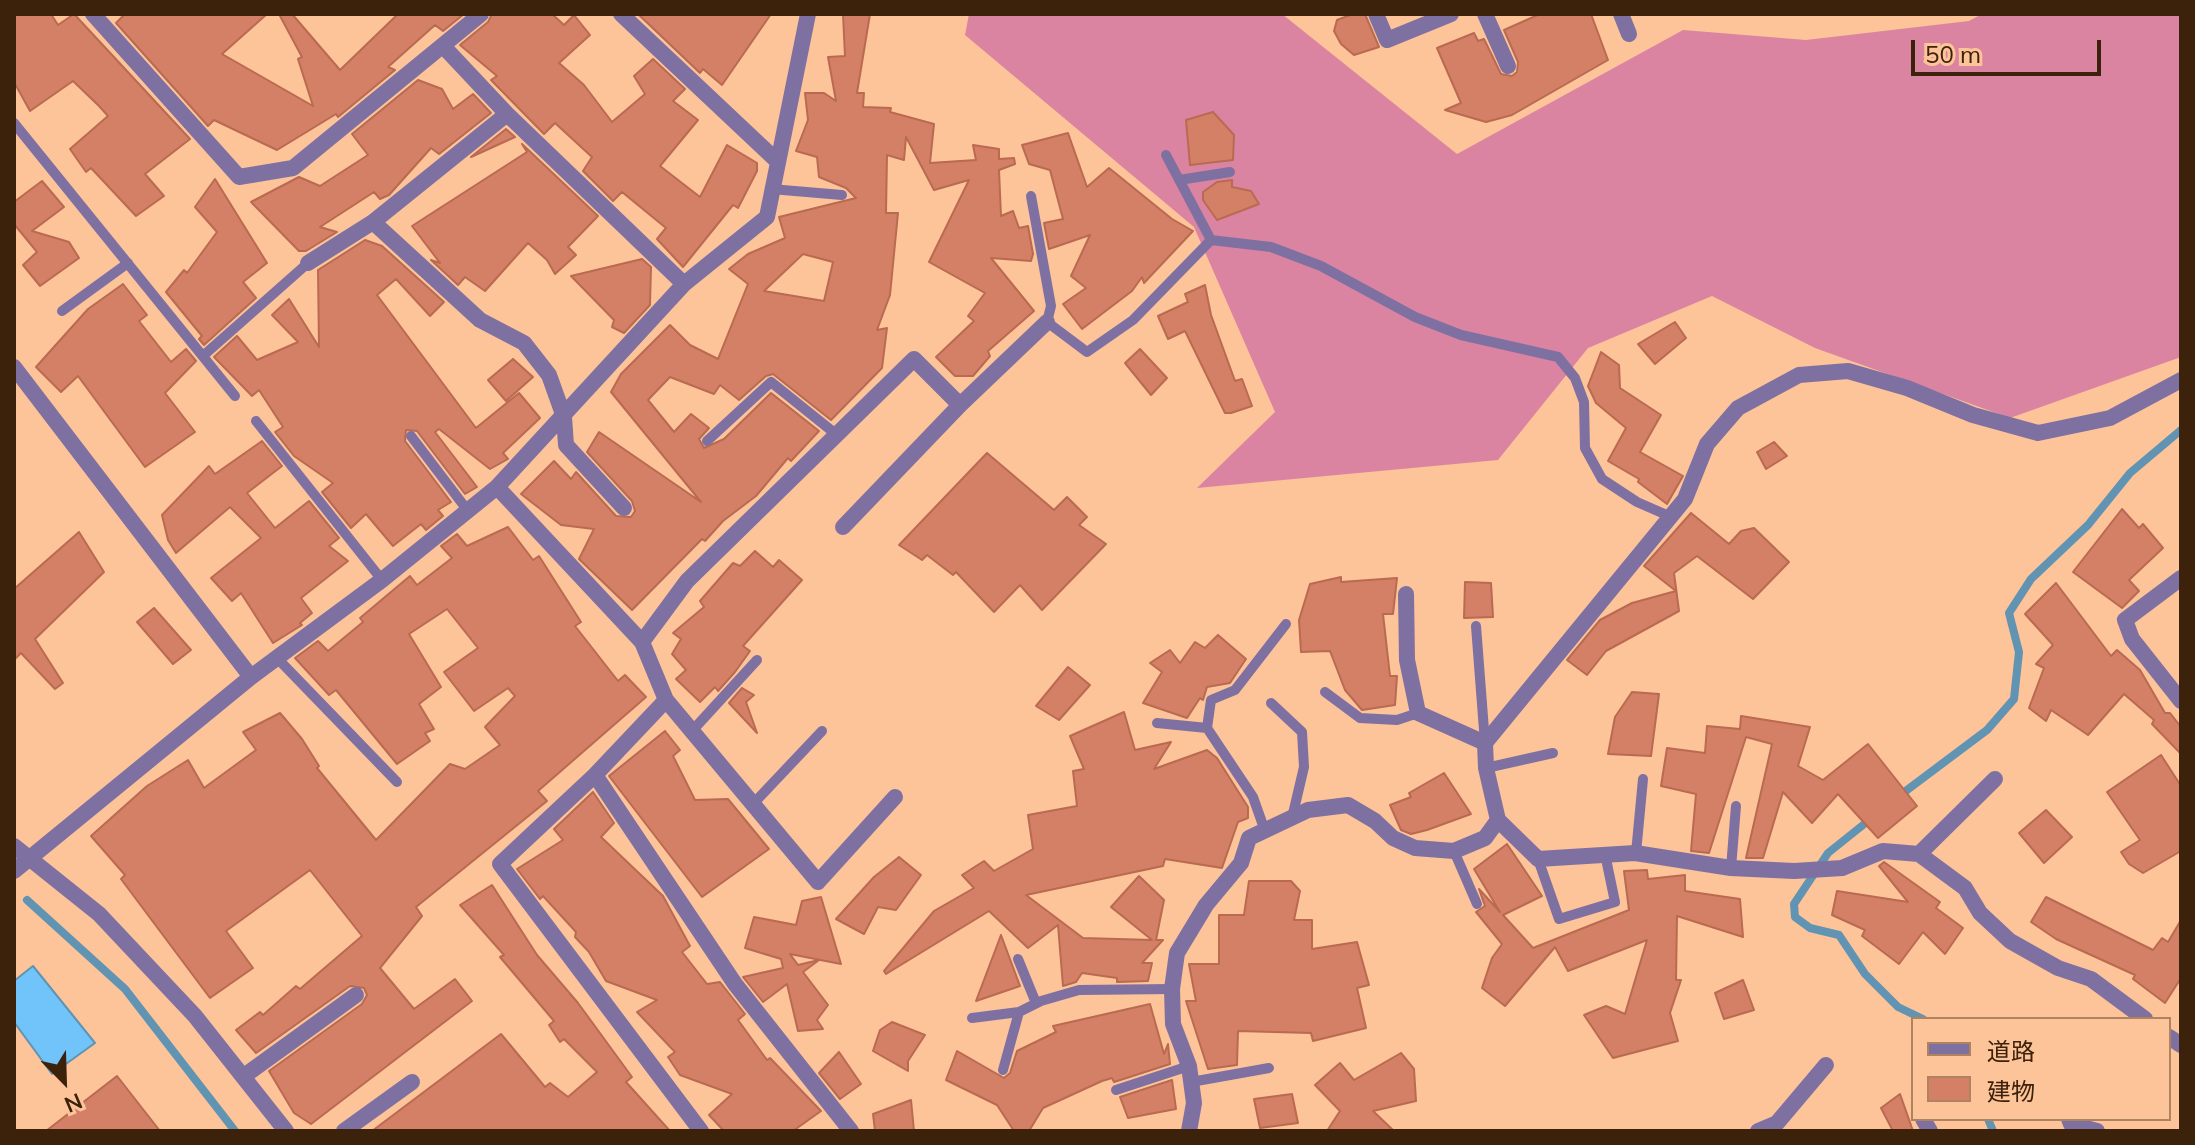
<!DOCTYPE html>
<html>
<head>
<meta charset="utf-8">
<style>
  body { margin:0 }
  #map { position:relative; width:2195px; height:1145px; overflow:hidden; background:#fdc399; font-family:Mulish,"Noto Sans JP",sans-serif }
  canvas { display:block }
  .frame { position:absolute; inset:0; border:16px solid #3d220b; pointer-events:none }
  .legend { position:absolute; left:1911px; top:1017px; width:260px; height:104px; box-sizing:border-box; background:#fdc399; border:2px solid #b08360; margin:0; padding:10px 14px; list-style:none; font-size:24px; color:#3d220b }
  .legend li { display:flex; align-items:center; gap:16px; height:40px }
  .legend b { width:40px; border:2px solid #b08360 }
  .north { position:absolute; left:24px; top:1041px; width:80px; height:80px; -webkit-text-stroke:6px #fdc399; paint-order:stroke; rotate:157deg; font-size:22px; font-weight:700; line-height:32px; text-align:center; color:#3d220b }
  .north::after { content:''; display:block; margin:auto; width:28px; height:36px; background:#3d220b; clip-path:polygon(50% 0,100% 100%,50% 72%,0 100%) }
  .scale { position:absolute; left:1911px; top:40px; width:190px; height:36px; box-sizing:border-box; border:4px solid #3d220b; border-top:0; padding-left:10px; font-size:24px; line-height:28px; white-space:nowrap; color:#3d220b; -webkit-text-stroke:6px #fdc399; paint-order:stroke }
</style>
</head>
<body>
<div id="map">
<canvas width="2195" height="1145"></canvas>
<div class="frame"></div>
<ul class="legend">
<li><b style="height:10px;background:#7f70a2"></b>道路</li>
<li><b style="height:22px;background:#d48066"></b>建物</li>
</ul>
<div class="north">N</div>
<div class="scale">50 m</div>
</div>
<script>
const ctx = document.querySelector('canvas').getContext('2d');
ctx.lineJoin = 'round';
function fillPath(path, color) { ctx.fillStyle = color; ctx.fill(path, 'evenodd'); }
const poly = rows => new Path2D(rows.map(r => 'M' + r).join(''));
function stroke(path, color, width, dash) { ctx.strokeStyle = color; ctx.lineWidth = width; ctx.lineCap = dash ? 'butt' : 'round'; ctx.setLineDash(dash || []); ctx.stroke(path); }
fillPath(poly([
  [969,14,1282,14,1457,154,1683,30,1806,40,1969,21,1982,14,2181,14,2181,357,2010,418,1815,348,1712,296,1588,348,1498,460,1197,488,1275,412,1194,227,965,35]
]), '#da84a2');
const water = poly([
  [33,966,95,1043,52,1074,14,1022,14,981,33,966]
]);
fillPath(water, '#70c4f9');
stroke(water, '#6193b2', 2);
stroke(poly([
  [1899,796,1987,730,2014,699,2019,652,2009,613,2031,579,2088,525,2130,473,2181,430],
  [1873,817,1828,853,1794,904,1795,917,1810,928,1839,935,1865,974,1898,1007,1923,1019],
  [27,900,125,989,235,1131],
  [1988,1119,1993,1131]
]), '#6193b2', 8);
const building = poly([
  [14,14,51,14,58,25,74,14,190,139,145,174,164,196,136,216,91,168,86,172,70,149,108,116,99,106,73,81,30,111,14,82,14,14],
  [125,14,267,14,222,54,313,106,298,59,302,57,279,14,292,14,340,70,398,14,464,14,443,31,435,25,388,67,395,70,338,117,336,114,277,150,214,120,208,126,116,23,125,14],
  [492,14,552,14,564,25,574,15,590,35,559,63,584,85,612,122,645,94,634,76,653,59,685,89,673,101,698,120,660,166,700,197,727,145,757,163,757,171,738,208,733,205,683,267,657,239,666,228,622,192,613,201,583,171,592,157,555,123,544,134,491,80,497,76,460,45,488,22,492,14],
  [638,14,771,14,722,85,703,69,700,73,638,14],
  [843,14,870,14,857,93,864,93,863,107,891,108,890,112,934,124,930,163,976,160,973,145,999,149,999,159,1014,158,1015,164,999,170,1001,216,1013,211,1019,228,1028,226,1033,254,1031,261,991,258,1034,311,988,351,990,356,973,376,955,376,936,357,974,321,968,316,985,293,929,262,969,180,934,190,906,137,904,160,887,155,886,213,898,213,890,295,877,330,887,328,882,368,831,420,773,374,766,376,739,400,720,385,714,394,670,377,648,400,674,432,691,414,709,428,699,439,704,448,724,439,771,393,819,431,791,461,788,458,756,496,723,521,705,541,702,539,632,610,579,559,594,529,561,525,521,494,554,461,571,479,576,472,616,516,631,517,635,511,632,501,587,452,599,432,701,502,611,392,621,374,670,325,690,345,718,359,748,284,729,269,748,254,785,238,779,217,856,198,846,188,819,177,817,157,796,151,808,120,805,93,824,93,836,101,828,57,845,56,843,14],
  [803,254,833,262,824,301,764,291,803,254],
  [1353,14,1365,14,1379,47,1354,55,1341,44,1334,31,1337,20,1353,14],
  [1540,14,1591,14,1608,60,1512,115,1486,122,1445,110,1461,103,1437,48,1474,33,1478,41,1484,39,1501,74,1512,76,1517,72,1518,62,1504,30,1540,14],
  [418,80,442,89,453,109,473,94,491,113,439,154,431,148,389,195,380,199,374,192,320,227,337,232,306,251,299,251,251,202,299,177,320,186,368,155,352,134,418,80],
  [1213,112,1234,135,1233,160,1190,165,1186,120,1213,112],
  [506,129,515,137,471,157,506,129],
  [1068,133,1087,187,1109,168,1172,219,1193,231,1144,283,1142,277,1132,291,1082,329,1063,304,1086,288,1071,276,1090,235,1049,249,1044,223,1063,219,1050,170,1029,164,1022,145,1068,133],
  [522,144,598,216,568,247,576,255,555,274,547,260,528,243,485,291,465,277,458,285,431,260,440,263,412,226,527,152,522,144],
  [215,179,267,263,243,282,256,298,204,345,199,339,202,336,166,292,184,270,187,273,217,232,195,207,215,179],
  [1232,180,1232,187,1251,191,1259,204,1217,220,1203,200,1203,192,1217,182,1232,180],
  [42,181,64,207,32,231,69,242,79,258,40,286,23,265,37,252,14,224,14,202,42,181],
  [365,240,382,246,444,302,430,316,396,279,377,295,476,428,519,393,540,418,503,453,508,459,490,469,439,429,435,432,477,487,465,494,417,431,406,430,405,441,451,502,438,510,443,516,426,530,421,524,393,546,366,514,351,528,322,492,333,483,294,456,275,432,283,427,259,390,252,396,214,357,237,336,257,360,298,342,272,315,289,299,319,347,318,270,365,240],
  [642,259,651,267,650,305,624,333,612,327,614,320,571,276,642,259],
  [123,284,147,315,139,321,171,362,186,349,196,361,165,393,195,432,145,467,78,376,61,392,36,367,88,309,123,284],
  [1205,285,1211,315,1235,381,1242,379,1252,406,1231,413,1225,413,1185,331,1168,339,1158,316,1188,302,1185,294,1205,285],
  [1675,322,1686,338,1655,364,1638,344,1675,322],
  [1140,349,1167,378,1151,395,1125,363,1140,349],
  [1601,352,1619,365,1620,388,1661,415,1640,452,1683,476,1667,504,1638,482,1639,479,1608,461,1626,428,1596,403,1588,386,1601,352],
  [513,359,533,377,506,401,488,380,513,359],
  [262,441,282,466,247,493,275,528,309,501,339,538,329,546,348,561,301,598,312,613,300,623,302,625,273,643,241,593,232,601,211,578,261,538,230,507,176,553,168,540,162,515,209,466,215,474,262,441],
  [1774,442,1787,456,1766,469,1757,452,1774,442],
  [987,453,1054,510,1067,497,1087,517,1079,525,1106,544,1042,610,1020,585,994,612,956,572,953,575,927,555,922,560,899,545,987,453],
  [2122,509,2139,528,2143,524,2163,548,2129,580,2139,591,2122,608,2073,572,2122,509],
  [1691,513,1729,544,1741,531,1754,528,1789,562,1753,599,1697,556,1674,573,1679,611,1606,651,1587,675,1567,660,1600,620,1632,603,1676,591,1644,566,1691,513],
  [508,527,533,560,539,556,581,622,575,626,618,681,625,675,646,697,538,791,547,801,416,907,422,916,380,968,414,1009,455,979,472,1001,311,1124,294,1113,269,1071,362,1004,367,995,364,988,350,986,256,1053,236,1030,260,1012,263,1015,296,986,300,989,362,936,310,870,226,931,253,968,210,998,121,879,125,875,91,836,147,786,188,760,204,788,256,750,243,732,280,713,302,739,319,766,317,768,376,840,450,764,465,769,500,745,485,727,515,696,508,688,474,711,444,672,478,648,447,609,409,634,441,687,419,704,434,729,425,733,430,741,397,764,336,690,329,695,295,658,318,641,328,651,363,622,360,618,410,576,417,585,452,558,441,546,457,534,467,546,508,527],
  [79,532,104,572,35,639,63,683,55,689,21,653,14,660,14,589,79,532],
  [755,551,773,567,779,560,802,580,743,646,750,651,735,672,718,691,715,687,700,702,676,679,686,670,672,654,681,639,673,633,704,607,700,601,733,563,740,566,755,551],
  [1341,577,1341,582,1397,578,1393,614,1383,614,1390,676,1397,676,1395,705,1362,710,1345,690,1330,651,1301,652,1299,620,1310,584,1341,577],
  [1465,582,1491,583,1493,617,1464,618,1465,582],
  [2056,583,2111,656,2117,650,2140,670,2165,713,2170,713,2181,727,2181,754,2152,724,2154,720,2124,694,2088,735,2051,710,2046,721,2029,708,2044,668,2036,664,2053,645,2025,614,2056,583],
  [154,608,191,650,173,664,137,622,154,608],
  [1218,635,1246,659,1230,683,1207,687,1203,700,1200,698,1187,718,1143,703,1162,672,1150,663,1170,650,1180,663,1195,642,1205,648,1218,635],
  [1068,667,1090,685,1059,720,1036,706,1068,667],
  [742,688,754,695,746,702,757,733,729,703,742,688],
  [1632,692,1659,694,1651,756,1608,754,1615,717,1632,692],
  [1124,712,1135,750,1171,742,1154,769,1207,750,1217,758,1248,807,1248,818,1238,822,1222,868,1165,859,1163,866,1026,895,1083,938,1152,940,1111,907,1139,876,1164,900,1156,940,1163,940,1142,963,1152,963,1148,981,1117,982,1117,978,1082,973,1076,982,1063,986,1058,925,1028,948,989,911,886,974,884,971,934,911,974,888,962,875,984,861,994,871,1033,849,1028,815,1077,806,1073,771,1084,769,1070,736,1124,712],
  [1741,716,1810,727,1798,766,1823,780,1868,744,1917,806,1878,838,1838,794,1812,823,1783,792,1763,858,1746,858,1772,744,1746,737,1709,853,1691,851,1696,794,1661,786,1667,748,1705,753,1707,726,1740,729,1741,716],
  [665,731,680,750,673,756,695,800,728,799,769,849,702,897,609,776,665,731],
  [2161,755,2181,786,2181,851,2143,873,2129,864,2121,852,2140,840,2107,792,2161,755],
  [1444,773,1471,814,1427,830,1411,834,1401,830,1390,805,1411,797,1409,793,1444,773],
  [593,792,614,823,601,837,663,896,690,946,682,952,707,984,720,982,745,1014,738,1020,767,1060,770,1058,821,1111,793,1131,724,1131,709,1115,732,1094,680,1075,668,1057,675,1052,637,1012,657,1000,606,981,589,952,575,937,576,932,543,896,540,899,517,869,563,840,554,829,593,792],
  [2046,810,2072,837,2044,863,2019,833,2046,810],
  [1507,844,1542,896,1503,915,1533,948,1629,910,1624,871,1647,870,1648,879,1685,875,1685,891,1740,899,1743,937,1677,916,1676,980,1681,980,1670,1013,1678,1041,1613,1058,1584,1015,1606,1006,1625,1014,1647,940,1568,971,1555,947,1505,1006,1482,988,1492,958,1502,944,1476,912,1485,906,1479,889,1500,912,1474,869,1507,844],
  [899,857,921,875,896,910,878,907,864,934,836,919,874,877,899,857],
  [1884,862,1940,902,1936,908,1963,928,1945,954,1923,932,1899,964,1862,936,1865,930,1832,915,1837,891,1908,902,1879,866,1884,862],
  [1249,881,1291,881,1300,891,1294,920,1312,920,1312,949,1357,942,1369,985,1357,988,1366,1028,1313,1041,1311,1033,1238,1031,1237,1065,1208,1069,1186,1001,1196,1001,1189,964,1219,964,1219,915,1244,915,1249,881],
  [492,885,537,955,578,1003,632,1077,626,1082,670,1131,372,1131,501,1034,545,1087,550,1083,568,1097,597,1072,564,1039,560,1042,549,1025,554,1021,500,957,504,955,460,905,492,885],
  [821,897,841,964,790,954,798,965,819,960,803,972,828,1005,817,1020,823,1029,798,1031,787,984,763,1002,743,977,783,968,781,959,745,948,754,917,796,925,802,901,821,897],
  [2046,897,2153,950,2162,938,2168,942,2181,920,2181,978,2165,1003,2133,979,2135,975,2056,939,2031,922,2046,897],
  [1001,935,1020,986,976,1001,1001,935],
  [1743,980,1754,1010,1724,1019,1715,993,1743,980],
  [1150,1004,1164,1054,1168,1044,1170,1064,1114,1082,1112,1078,1102,1081,1043,1108,1029,1131,1014,1131,997,1105,946,1080,957,1051,1004,1078,1010,1073,1017,1051,1056,1032,1053,1026,1150,1004],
  [892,1022,925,1035,908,1061,908,1071,873,1051,880,1030,892,1022],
  [839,1052,861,1084,840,1099,819,1073,839,1052],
  [1401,1053,1414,1069,1416,1101,1373,1111,1394,1131,1327,1131,1340,1111,1315,1085,1340,1063,1354,1080,1401,1053],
  [117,1076,160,1131,46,1131,117,1076],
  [1172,1080,1176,1109,1128,1118,1120,1097,1172,1080],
  [1292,1094,1298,1123,1260,1128,1254,1099,1292,1094],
  [1900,1094,1913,1131,1893,1131,1881,1108,1900,1094],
  [911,1100,914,1131,875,1131,873,1114,911,1100]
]);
fillPath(building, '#d48066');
stroke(building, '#b96a51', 2);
stroke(poly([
  [14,123,235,396],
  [1166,155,1211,240],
  [1179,180,1230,172],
  [771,189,842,195],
  [1031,196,1051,306,1047,322,1087,352,1133,320,1211,240,1271,247,1321,266,1415,317,1461,335,1558,357,1575,378,1584,402,1585,448,1602,479,1637,502,1669,516],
  [62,311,128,263],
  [204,355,308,263],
  [256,421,382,580],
  [411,436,468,511],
  [707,441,771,382,837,435],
  [1476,626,1485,743],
  [277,658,397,782],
  [1325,692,1360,718,1397,720,1418,713],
  [1271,703,1302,732,1304,767,1292,818],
  [1157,723,1207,728],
  [692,731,757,660],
  [1486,768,1553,753],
  [753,804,822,731],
  [1265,831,1253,797,1207,728,1211,700,1235,690,1286,624],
  [1454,851,1477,904],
  [1636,853,1643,779],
  [1538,859,1559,919,1615,902,1605,854],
  [1731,868,1736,806],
  [1018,959,1036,1003],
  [972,1018,1019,1012,1041,1001,1079,990,1172,989],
  [1003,1070,1019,1012],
  [1191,1082,1269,1068],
  [1116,1090,1189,1066]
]), '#7f70a2', 10);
stroke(poly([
  [93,14,239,177,293,168,481,14],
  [621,14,776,160],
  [1376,14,1387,40,1451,14],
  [1485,14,1508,66],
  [1621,14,1629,34],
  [444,47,507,114,684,284],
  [373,222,480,320,524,343,549,375,564,417,566,445,624,508],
  [308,263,373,222,507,114],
  [14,367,251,677],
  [497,487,642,642,666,700,818,882,895,797],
  [843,527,960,405,1047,322],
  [2181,578,2125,620,2132,639,2181,701],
  [1406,594,1407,660,1418,713,1485,743],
  [642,642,687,581,914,359,960,405],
  [666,700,595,775,500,864,701,1131],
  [595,775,735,984,851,1131],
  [1498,820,1538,859,1635,853,1731,868,1794,871,1842,868,1883,851,1919,854,1965,888,1980,913,2010,941,2058,968,2091,979,2145,1019],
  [1919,854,1995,779],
  [14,871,251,677,382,580,497,487,684,284,767,217,808,14],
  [2169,1037,2181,1045],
  [244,1076,356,995],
  [1923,1119,1930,1131],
  [2069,1119,2071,1124,2097,1131],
  [344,1131,412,1082],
  [1189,1131,1194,1103,1189,1066,1173,1024,1172,989,1177,953,1206,905,1241,863,1249,838,1308,810,1348,805,1375,821,1393,838,1415,848,1454,851,1485,838,1498,820,1486,768,1485,743,1685,499,1707,444,1738,408,1799,375,1848,371,1907,388,1973,415,2038,433,2110,418,2181,380],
  [1758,1131,1777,1123,1826,1065]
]), '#7f70a2', 16);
stroke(poly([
  [14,846,99,914,195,1016,286,1131]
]), '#7f70a2', 16);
</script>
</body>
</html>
